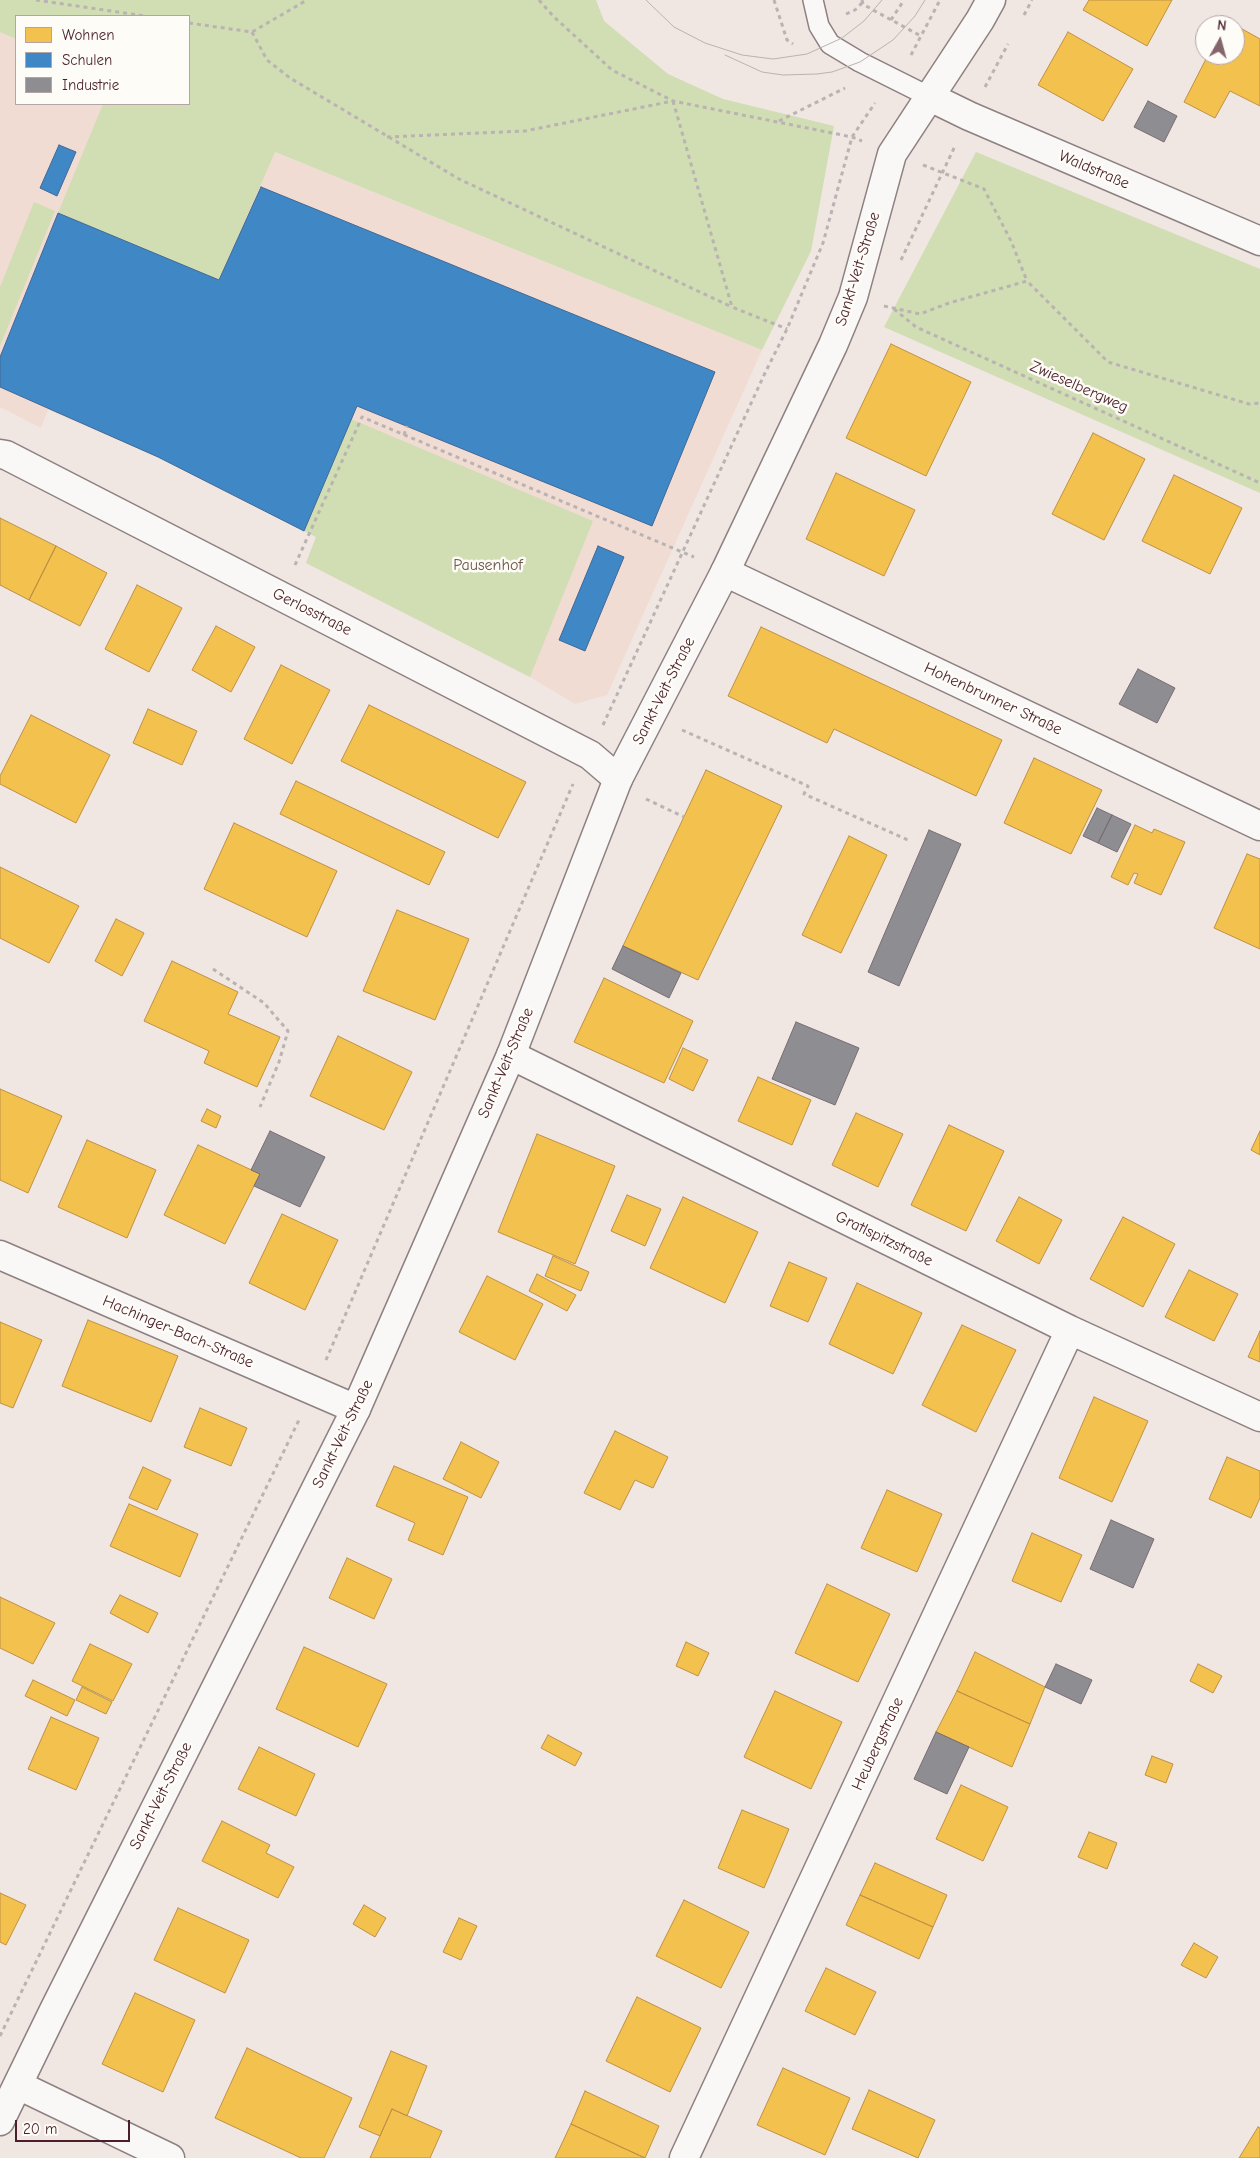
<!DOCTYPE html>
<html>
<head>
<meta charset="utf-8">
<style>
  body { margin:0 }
  #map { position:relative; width:1260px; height:2158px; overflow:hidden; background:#f0e6e2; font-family:"Comic Neue",sans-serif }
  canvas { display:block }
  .legend { position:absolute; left:15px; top:15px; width:175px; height:90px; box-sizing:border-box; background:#fdfcf7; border:1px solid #b5a4a5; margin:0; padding:6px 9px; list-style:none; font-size:15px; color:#4a1f2b }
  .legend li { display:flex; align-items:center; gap:10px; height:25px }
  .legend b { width:25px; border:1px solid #b5a4a5 }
  .north { position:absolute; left:1195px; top:15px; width:50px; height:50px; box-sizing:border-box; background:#fdfcf7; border:1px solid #b5a4a5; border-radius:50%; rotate:7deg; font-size:14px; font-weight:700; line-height:20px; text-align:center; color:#4a1f2b }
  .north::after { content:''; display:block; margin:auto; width:18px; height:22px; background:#84656b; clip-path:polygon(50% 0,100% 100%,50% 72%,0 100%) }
  .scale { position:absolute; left:15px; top:2120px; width:115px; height:22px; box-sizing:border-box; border:2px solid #4a1f2b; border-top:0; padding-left:6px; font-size:15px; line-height:18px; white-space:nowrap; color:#4a1f2b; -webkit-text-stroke:4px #fdfcf7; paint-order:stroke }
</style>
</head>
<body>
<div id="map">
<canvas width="1260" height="2158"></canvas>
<ul class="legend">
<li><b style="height:14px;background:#f2c14e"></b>Wohnen</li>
<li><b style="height:14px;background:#3f88c5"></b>Schulen</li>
<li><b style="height:14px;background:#8d8d92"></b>Industrie</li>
</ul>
<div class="north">N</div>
<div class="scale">20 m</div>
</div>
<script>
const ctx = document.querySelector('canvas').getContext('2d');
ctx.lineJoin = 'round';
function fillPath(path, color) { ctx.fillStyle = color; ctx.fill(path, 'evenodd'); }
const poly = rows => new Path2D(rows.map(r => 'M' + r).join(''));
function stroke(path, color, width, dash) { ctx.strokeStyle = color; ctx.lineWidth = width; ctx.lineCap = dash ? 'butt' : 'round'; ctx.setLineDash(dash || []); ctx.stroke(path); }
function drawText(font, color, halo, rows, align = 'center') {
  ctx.font = font + ' "Comic Neue",sans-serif'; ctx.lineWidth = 5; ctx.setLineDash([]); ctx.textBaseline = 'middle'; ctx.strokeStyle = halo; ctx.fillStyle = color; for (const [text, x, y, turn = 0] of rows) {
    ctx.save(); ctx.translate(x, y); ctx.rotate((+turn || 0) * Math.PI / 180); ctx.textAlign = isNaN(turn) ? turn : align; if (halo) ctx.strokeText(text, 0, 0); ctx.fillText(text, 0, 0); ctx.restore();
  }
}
fillPath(poly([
  [0,32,16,39,16,104,167,104,274,152,762,350,607,695,575,704,530,677,306,563,316,537,158,457,48,410,41,428,0,407]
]), '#f1dcd4');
fillPath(poly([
  [0,0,596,0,604,21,668,74,723,99,834,126,811,251,762,350,275,152,219,280,58,213,103,104,189,104,189,16,16,16,16,39,0,32],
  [976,152,1260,269,1260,493,884,327],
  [34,202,55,211,0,346,0,287],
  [351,419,593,521,530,677,306,563,316,537,304,531]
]), '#d1ddb3');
const homes = poly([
  [1089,0,1172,0,1147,46,1083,10,1089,0],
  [1235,25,1260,39,1260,106,1230,91,1215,118,1184,102,1208,55,1235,55,1235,25],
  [1068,32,1133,69,1103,121,1038,85,1068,32],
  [891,344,971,382,926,476,846,438,891,344],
  [1093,433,1145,459,1104,540,1052,514,1093,433],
  [836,473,915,510,884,576,806,539,836,473],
  [1174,475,1242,508,1210,574,1142,541,1174,475],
  [0,518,56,546,29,600,0,585,0,518],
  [56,546,107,573,80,626,29,600,56,546],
  [137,585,182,608,149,672,105,649,137,585],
  [216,626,255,647,231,692,192,670,216,626],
  [761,627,1002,740,976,796,834,729,827,743,728,696,761,627],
  [281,665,330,690,292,764,244,739,281,665],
  [369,705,526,782,498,838,341,761,369,705],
  [148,709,197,731,182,765,133,743,148,709],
  [31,715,110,755,76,823,0,784,0,776,31,715],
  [1034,758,1102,790,1071,854,1004,823,1034,758],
  [706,770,782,806,698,980,623,946,706,770],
  [296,781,445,852,429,885,280,814,296,781],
  [234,823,337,871,307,937,204,889,234,823],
  [1135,825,1152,833,1154,829,1185,842,1161,895,1134,883,1138,874,1134,873,1128,885,1111,877,1135,825],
  [849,836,887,855,841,953,802,935,849,836],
  [1247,854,1260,859,1260,949,1214,928,1247,854],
  [0,867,79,906,49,963,0,938,0,867],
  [397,910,469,939,435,1020,363,991,397,910],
  [116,919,144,933,122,976,95,961,116,919],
  [172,961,238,992,228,1014,280,1037,257,1087,204,1063,209,1051,144,1021,172,961],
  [604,978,693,1021,664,1083,574,1042,604,978],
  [338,1036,412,1072,384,1130,310,1096,338,1036],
  [683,1048,708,1060,693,1091,669,1079,683,1048],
  [758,1077,811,1100,792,1145,738,1121,758,1077],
  [0,1089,62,1116,28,1193,0,1180,0,1089],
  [207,1109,221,1116,216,1128,201,1121,207,1109],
  [856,1113,903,1134,878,1187,832,1165,856,1113],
  [949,1125,1004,1151,966,1231,911,1205,949,1125],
  [1260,1131,1260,1155,1251,1150,1260,1131],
  [537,1134,615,1166,575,1264,498,1232,537,1134],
  [87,1140,156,1170,127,1238,58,1207,87,1140],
  [198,1145,260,1174,225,1244,164,1215,198,1145],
  [627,1195,661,1209,645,1246,611,1231,627,1195],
  [683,1197,758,1232,725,1303,650,1268,683,1197],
  [1019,1197,1062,1220,1039,1264,996,1241,1019,1197],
  [282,1214,338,1240,305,1310,249,1283,282,1214],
  [1123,1217,1175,1244,1143,1307,1090,1279,1123,1217],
  [553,1256,589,1272,581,1291,545,1276,553,1256],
  [789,1262,827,1278,808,1322,770,1306,789,1262],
  [1189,1270,1238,1294,1214,1341,1165,1317,1189,1270],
  [537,1274,576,1295,567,1311,529,1291,537,1274],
  [487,1276,543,1304,515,1360,459,1332,487,1276],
  [857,1283,922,1313,893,1374,829,1344,857,1283],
  [88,1320,178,1356,151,1422,62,1386,88,1320],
  [0,1322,42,1340,13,1408,0,1403,0,1322],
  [962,1325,1016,1350,976,1432,922,1405,962,1325],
  [1260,1331,1260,1362,1248,1357,1260,1331],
  [1094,1397,1148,1421,1112,1502,1059,1478,1094,1397],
  [200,1408,247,1428,231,1466,184,1447,200,1408],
  [615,1431,668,1457,653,1488,635,1480,620,1510,584,1493,615,1431],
  [461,1442,499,1462,481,1498,443,1479,461,1442],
  [1227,1457,1260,1471,1260,1498,1251,1518,1209,1499,1227,1457],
  [394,1466,468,1497,443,1555,408,1540,415,1523,376,1506,394,1466],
  [143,1467,171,1480,157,1510,129,1498,143,1467],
  [887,1490,942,1514,917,1572,861,1548,887,1490],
  [129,1504,198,1534,180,1577,110,1546,129,1504],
  [1032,1533,1082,1555,1061,1602,1012,1581,1032,1533],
  [347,1558,392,1579,374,1619,329,1598,347,1558],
  [827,1584,890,1614,858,1682,795,1653,827,1584],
  [120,1595,158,1613,148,1633,110,1613,120,1595],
  [0,1597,55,1623,33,1664,0,1648,0,1597],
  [686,1642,709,1653,698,1676,676,1666,686,1642],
  [90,1644,132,1664,113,1701,72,1681,90,1644],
  [304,1647,387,1684,358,1747,276,1709,304,1647],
  [975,1652,1045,1687,1030,1724,957,1691,975,1652],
  [1198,1664,1222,1676,1213,1693,1190,1681,1198,1664],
  [33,1680,75,1700,67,1716,25,1696,33,1680],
  [82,1687,112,1702,106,1714,76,1700,82,1687],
  [775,1691,842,1722,811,1789,744,1757,775,1691],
  [957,1691,1030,1724,1012,1767,936,1732,957,1691],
  [51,1717,99,1738,76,1790,28,1769,51,1717],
  [548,1735,582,1753,575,1766,541,1748,548,1735],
  [259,1747,315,1774,296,1816,238,1789,259,1747],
  [1152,1756,1173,1764,1166,1783,1145,1775,1152,1756],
  [961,1785,1008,1807,983,1861,936,1839,961,1785],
  [742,1810,789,1829,764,1888,718,1868,742,1810],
  [222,1821,270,1845,266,1853,294,1867,278,1898,202,1861,222,1821],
  [1089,1832,1117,1843,1107,1869,1078,1857,1089,1832],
  [875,1863,947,1895,933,1927,860,1895,875,1863],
  [0,1893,26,1905,6,1945,0,1942,0,1893],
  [860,1895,933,1927,919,1959,846,1925,860,1895],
  [684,1900,749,1932,721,1988,656,1956,684,1900],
  [364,1905,386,1918,375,1937,353,1924,364,1905],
  [178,1908,249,1940,225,1993,154,1960,178,1908],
  [459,1918,477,1926,461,1960,443,1952,459,1918],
  [1194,1943,1218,1957,1206,1978,1181,1965,1194,1943],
  [826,1968,876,1992,855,2035,805,2011,826,1968],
  [135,1993,195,2020,163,2092,102,2064,135,1993],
  [637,1997,701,2028,670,2092,606,2061,637,1997],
  [247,2048,352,2098,324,2158,301,2158,215,2118,247,2048],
  [391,2051,427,2066,407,2116,392,2109,380,2136,359,2127,391,2051],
  [783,2068,850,2098,825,2155,757,2125,783,2068],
  [869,2090,935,2120,918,2158,852,2129,869,2090],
  [585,2091,659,2126,645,2158,571,2124,585,2091],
  [392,2109,442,2131,430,2158,370,2158,392,2109],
  [571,2124,645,2158,555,2158,571,2124],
  [1258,2127,1260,2128,1260,2158,1239,2158,1258,2127]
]);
fillPath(homes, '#f2c14e');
stroke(homes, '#c09044', 1);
const schools = poly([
  [59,145,76,152,57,196,40,188,59,145],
  [261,187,715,372,652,526,357,406,304,531,158,457,0,387,0,357,58,213,219,280,261,187],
  [598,546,624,557,585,651,559,640,598,546]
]);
fillPath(schools, '#3f88c5');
stroke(schools, '#426897', 1);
const industry = poly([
  [1148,101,1177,116,1164,142,1134,127,1148,101],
  [1138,669,1175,688,1157,723,1119,704,1138,669],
  [1097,808,1112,815,1098,843,1083,836,1097,808],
  [1112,815,1131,824,1117,852,1098,843,1112,815],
  [929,830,961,844,899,986,868,972,929,830],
  [623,946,681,973,669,998,612,969,623,946],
  [796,1022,859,1048,835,1105,772,1079,796,1022],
  [270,1131,325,1157,300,1207,254,1186,260,1174,251,1170,270,1131],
  [1111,1520,1154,1539,1133,1588,1090,1569,1111,1520],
  [1056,1664,1092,1680,1081,1704,1045,1687,1056,1664],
  [936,1732,969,1747,947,1794,914,1779,936,1732]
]);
fillPath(industry, '#8d8d92');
stroke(industry, '#796c73', 1);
const lane = poly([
  [813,0,819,26,830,44,860,62,930,97]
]);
const street = poly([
  [0,454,6,455,590,755,618,779],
  [725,572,1260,826],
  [511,1055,1070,1330,1260,1417],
  [0,1255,356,1409],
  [18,2085,170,2158],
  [684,2158,1070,1330]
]);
const secondary = poly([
  [930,97,969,116,1260,241],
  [0,2121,54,2010,356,1409,511,1055,618,779,725,572,833,345,853,297,892,154,980,20,991,0]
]);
stroke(lane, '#8d8081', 22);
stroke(street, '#8d8081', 31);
stroke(secondary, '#8d8081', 31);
stroke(poly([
  [36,0,145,16],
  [539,0,553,16,612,70,673,101,852,137,862,141],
  [774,0,787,40,793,44],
  [862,0,863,4,873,10,921,36],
  [846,14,855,10,865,0],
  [1024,15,1032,0],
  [891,20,904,0],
  [189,23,252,32,307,0],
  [252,32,267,60,290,78,459,179,732,307],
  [911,55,940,0],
  [985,87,1008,44],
  [673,101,732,307,787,329],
  [779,121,845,88],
  [387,137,525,131,673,101],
  [923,165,984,189,1011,241,1027,281],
  [901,260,955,146],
  [884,306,920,314,949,303,1027,281,1108,362,1249,404,1260,403],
  [894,309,916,327,1260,483],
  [404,435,407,426],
  [295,565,362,417,694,557],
  [603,725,765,373,787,329,823,243,852,137,875,103],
  [682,730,808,786,804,794,908,840],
  [646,799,684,817],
  [213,969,264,1003,288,1031,279,1062,260,1107],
  [326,1360,573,784],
  [0,2036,299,1420]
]), '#b9b3b2', 3, [4, 4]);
stroke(lane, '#f9f8f6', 19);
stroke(street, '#f9f8f6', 28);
stroke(secondary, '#f9f8f6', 28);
stroke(poly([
  [646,0,674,27,705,43,742,55,773,59,807,54,842,38,864,21,882,0],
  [725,55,762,72,783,75,817,74,832,72,860,62,893,40,915,16,925,0]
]), '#b9b3b2', 1);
drawText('16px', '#4a1f2b', '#fdfcf7', [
  ["Waldstraße",1094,170,23],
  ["Sankt-Veit-Straße",858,269,-73],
  ["Zwieselbergweg",1079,387,24],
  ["Gerlosstraße",312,612,27],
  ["Sankt-Veit-Straße",664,691,-63],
  ["Hohenbrunner Straße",993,699,25],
  ["Sankt-Veit-Straße",506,1063,-67],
  ["Gratlspitzstraße",884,1239,26],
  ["Hachinger-Bach-Straße",178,1332,23],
  ["Sankt-Veit-Straße",343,1434,-64],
  ["Heubergstraße",878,1744,-65],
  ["Sankt-Veit-Straße",161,1796,-63]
]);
drawText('16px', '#6b5648', '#fdfcf7', [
  ["Pausenhof",488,565]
]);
</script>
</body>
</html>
